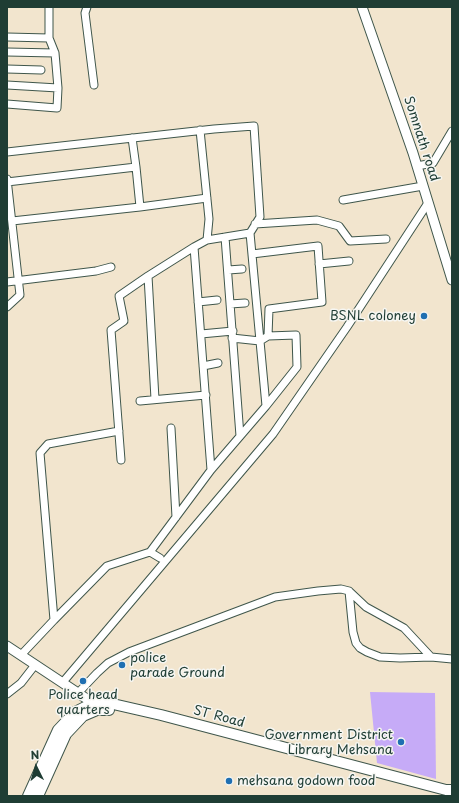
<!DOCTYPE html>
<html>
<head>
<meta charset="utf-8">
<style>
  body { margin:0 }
  #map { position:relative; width:459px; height:803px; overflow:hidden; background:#f2e5ce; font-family:"Playpen Sans",sans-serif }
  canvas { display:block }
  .frame { position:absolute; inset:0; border:8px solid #1f3d34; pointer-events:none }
  .north { position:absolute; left:16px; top:747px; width:40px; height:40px; -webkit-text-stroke:3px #f6f6f2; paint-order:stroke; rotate:355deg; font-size:11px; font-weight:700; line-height:16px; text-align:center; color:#1f3d34 }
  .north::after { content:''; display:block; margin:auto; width:14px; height:18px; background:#1f3d34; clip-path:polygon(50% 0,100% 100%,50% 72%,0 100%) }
</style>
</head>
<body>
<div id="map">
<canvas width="459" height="803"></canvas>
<div class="frame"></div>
<div class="north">N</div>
</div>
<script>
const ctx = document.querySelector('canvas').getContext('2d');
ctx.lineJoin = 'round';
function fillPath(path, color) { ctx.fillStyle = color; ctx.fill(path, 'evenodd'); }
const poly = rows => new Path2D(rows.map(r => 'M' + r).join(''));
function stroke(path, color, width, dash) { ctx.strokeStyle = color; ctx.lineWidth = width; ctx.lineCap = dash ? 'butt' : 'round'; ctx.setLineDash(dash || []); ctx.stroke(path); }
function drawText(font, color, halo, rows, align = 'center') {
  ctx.font = font + ' "Playpen Sans",sans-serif'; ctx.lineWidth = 3; ctx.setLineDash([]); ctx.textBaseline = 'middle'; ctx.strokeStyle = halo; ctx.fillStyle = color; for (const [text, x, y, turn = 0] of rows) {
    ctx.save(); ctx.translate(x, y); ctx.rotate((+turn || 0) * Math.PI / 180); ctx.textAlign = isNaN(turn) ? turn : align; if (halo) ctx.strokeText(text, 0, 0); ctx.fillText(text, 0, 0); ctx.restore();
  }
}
fillPath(poly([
  [370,692,435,693,436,779,377,763]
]), '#c6abf7');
const minor = poly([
  [87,7,85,13,94,85],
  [7,37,49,38],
  [7,52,55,53],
  [7,69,41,70],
  [7,85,58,88],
  [7,104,57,108,58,88,55,53,49,38,49,7],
  [132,138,136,167],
  [7,152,214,129,254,126,260,217,250,233,266,406,211,470],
  [417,166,433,163,452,131],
  [7,179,20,295,7,307],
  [7,182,136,167,140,207,207,198],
  [343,200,423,186],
  [12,221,140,207],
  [255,224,317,220,339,226,350,241,386,239],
  [225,237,240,436],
  [207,240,250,233],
  [319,264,349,261],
  [228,270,242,269],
  [7,282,96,271,111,267],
  [198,302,217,300],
  [230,304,245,303],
  [201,334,233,331],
  [232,338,260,341,268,336,269,309,322,302,318,246,252,254],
  [203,366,218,363],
  [155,399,148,276,194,247],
  [140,401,206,395],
  [266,406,297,367,296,335,268,336],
  [171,428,176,517],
  [121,460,111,330,124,321,119,296,148,276],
  [150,552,211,470,194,247,207,240,209,219,200,130],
  [349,591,353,632,356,643,360,648,367,652,380,657,400,658,431,657],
  [54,620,107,566,150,552,160,558],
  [21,655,54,620,40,453,48,444,119,431],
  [63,682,273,434,347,327,428,203],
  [78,693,97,673,108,663,129,652,275,597,318,591,341,589,349,591,366,607,404,628,431,657,452,659],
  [7,694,21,683,35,665]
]);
const tertiary = poly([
  [362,7,413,153,452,280],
  [7,646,93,703,96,709]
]);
const secondary = poly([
  [28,796,58,730,75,712,93,703,113,704,161,715,446,790,452,790],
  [38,796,66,734,83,716,97,710,109,710]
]);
stroke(minor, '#3f564b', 9);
stroke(tertiary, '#3f564b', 11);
stroke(secondary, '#3f564b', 12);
stroke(minor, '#fff', 7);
stroke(tertiary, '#fff', 9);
stroke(secondary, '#fff', 10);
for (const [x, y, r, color] of [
  [424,316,4,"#1f6fb2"],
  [122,665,4,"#1f6fb2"],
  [83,681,4,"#1f6fb2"],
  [401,742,4,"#1f6fb2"],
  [229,781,4,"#1f6fb2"]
]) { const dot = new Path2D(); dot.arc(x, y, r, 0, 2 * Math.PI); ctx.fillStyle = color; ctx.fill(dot); stroke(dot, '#f6f6f2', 1.5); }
drawText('13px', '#1f3d34', '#f6f6f2', [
  ["Somnath road",421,139,72],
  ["ST Road",219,717,15]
]);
drawText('13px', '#1f3d34', '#f6f6f2', [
  ["BSNL coloney",416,316],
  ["police",130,658,"left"],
  ["parade Ground",130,673,"left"],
  ["Police head",83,695,"center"],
  ["quarters",83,710,"center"],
  ["Government District",393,735],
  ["Library Mehsana",393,750],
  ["mehsana godown food",237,781,"left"]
], 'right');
</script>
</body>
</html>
